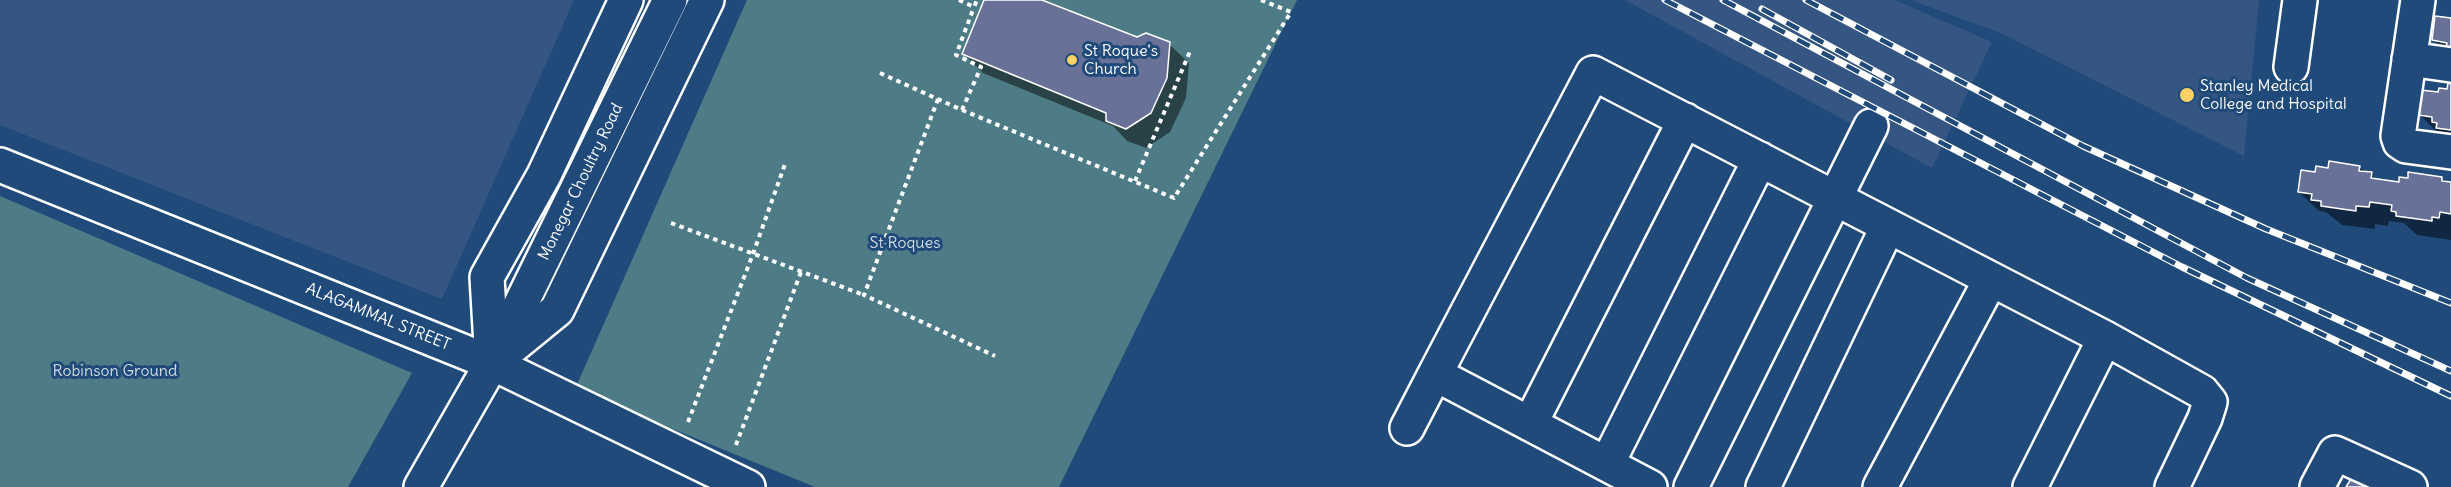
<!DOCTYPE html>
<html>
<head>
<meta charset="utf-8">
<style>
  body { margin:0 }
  canvas { display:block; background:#1f4a7a }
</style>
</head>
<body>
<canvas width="2451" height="487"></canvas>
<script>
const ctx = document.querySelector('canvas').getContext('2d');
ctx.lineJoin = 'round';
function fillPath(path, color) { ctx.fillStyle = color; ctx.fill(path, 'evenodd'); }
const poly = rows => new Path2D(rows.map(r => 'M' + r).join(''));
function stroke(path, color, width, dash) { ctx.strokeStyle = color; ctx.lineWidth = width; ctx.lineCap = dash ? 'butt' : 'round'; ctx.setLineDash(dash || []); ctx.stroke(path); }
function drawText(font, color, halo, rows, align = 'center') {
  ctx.font = font + ' Delius,sans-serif'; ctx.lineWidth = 6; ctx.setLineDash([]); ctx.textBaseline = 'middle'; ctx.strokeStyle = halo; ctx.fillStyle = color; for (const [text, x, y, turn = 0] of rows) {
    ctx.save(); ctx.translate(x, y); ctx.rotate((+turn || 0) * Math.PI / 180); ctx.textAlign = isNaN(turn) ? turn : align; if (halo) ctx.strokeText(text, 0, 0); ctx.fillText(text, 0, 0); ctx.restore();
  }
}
fillPath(poly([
  [0,0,574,0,442,299,0,125],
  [1625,0,1895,0,1992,42,1932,168],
  [1911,0,2259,0,2244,156,2003,34]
]), '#355683');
fillPath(poly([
  [747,0,1297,0,1059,487,815,487,575,389],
  [0,196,412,373,348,487,0,487]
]), '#4d7c87');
fillPath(poly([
  [986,0,1041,0,1137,39,1169,44,1189,63,1186,98,1170,132,1146,148,1127,141,1113,126,983,73,964,54],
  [2451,20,2451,57,2434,40],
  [2451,85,2451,141,2439,134,2419,114],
  [2359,167,2378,180,2400,184,2441,178,2451,184,2451,240,2417,235,2404,223,2389,221,2388,226,2375,224,2375,229,2342,225,2326,212,2319,211,2299,192,2316,174,2329,169]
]), '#0007');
const building = poly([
  [984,0,1042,0,1137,37,1146,33,1170,42,1167,78,1151,113,1126,129,1106,121,1106,113,962,54,984,0],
  [2435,16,2451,18,2451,54,2446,48,2447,43,2432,40,2435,16],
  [2448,83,2451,84,2451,130,2436,128,2437,123,2432,122,2432,117,2418,115,2421,90,2438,92,2439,88,2447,89,2448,83],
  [2329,161,2360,166,2359,171,2372,172,2371,178,2399,182,2399,177,2408,178,2408,172,2442,177,2442,181,2451,182,2451,214,2440,212,2439,218,2432,217,2432,221,2396,216,2396,212,2391,211,2392,205,2370,202,2369,207,2356,206,2356,211,2321,206,2321,201,2311,200,2312,194,2298,192,2301,170,2315,172,2316,166,2328,168,2329,161],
  [2354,474,2383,487,2346,487,2354,474]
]);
fillPath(building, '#687198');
stroke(building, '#fff', 1.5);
const minor = poly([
  [626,0,544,175,487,277,492,363,557,310,707,0],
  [2418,0,2398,136,2400,142,2406,146,2451,152],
  [2409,59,2451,65],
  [2291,67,2300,0],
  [1530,424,1685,120],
  [1407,428,1435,374],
  [1607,464,1760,159],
  [1650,487,1435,374,1593,73,2105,338,2202,392,2210,402,2205,418,2172,487],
  [1691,487,1871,126],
  [1763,487,1888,226],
  [1880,487,1991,279],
  [2030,487,2105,338],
  [2317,487,2335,453,2410,487]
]);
const tertiary = poly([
  [421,487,492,363,670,0]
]);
const secondary = poly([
  [0,165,492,363,748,487]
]);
stroke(minor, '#fff', 38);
stroke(tertiary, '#fff', 38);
stroke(secondary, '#fff', 38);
stroke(poly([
  [959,0,974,7,977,0],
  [880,73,962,110,1174,198,1291,12,1261,0],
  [938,99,864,295,995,356],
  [962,110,981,67,956,55,974,7],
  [1135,181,1191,49],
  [671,223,864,295],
  [688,422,753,254,785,164],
  [736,445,801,272]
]), '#fff', 4, [4.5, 4.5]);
stroke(minor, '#1f4a7a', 33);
stroke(tertiary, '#1f4a7a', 33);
stroke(secondary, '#1f4a7a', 33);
const rail = poly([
  [1665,0,2182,267,2451,396],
  [1723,0,2247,278,2451,371],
  [1806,0,2083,146,2266,229,2451,303],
  [1762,9,1891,80]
]);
stroke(rail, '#fff', 7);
stroke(rail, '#1f4a7a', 4.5, [14]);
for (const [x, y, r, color] of [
  [1072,60,6,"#ffd166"],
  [2187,95,8,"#ffd166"]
]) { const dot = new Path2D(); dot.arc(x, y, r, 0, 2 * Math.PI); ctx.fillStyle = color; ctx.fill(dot); stroke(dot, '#1f4a7a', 2); }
drawText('16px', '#fff', '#1f4a7a', [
  ["St Roque's",1084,51],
  ["Church",1084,69],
  ["Stanley Medical",2200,86],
  ["College and Hospital",2200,104]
], 'left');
drawText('16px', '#fff', '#1f4a7a', [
  ["Monegar Choultry Road",581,182,-64],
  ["ALAGAMMAL STREET",378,317,22]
]);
drawText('16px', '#d2dee1', '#1f4a7a', [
  ["St Roques",905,243],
  ["Robinson Ground",115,371]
]);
</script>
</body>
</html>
